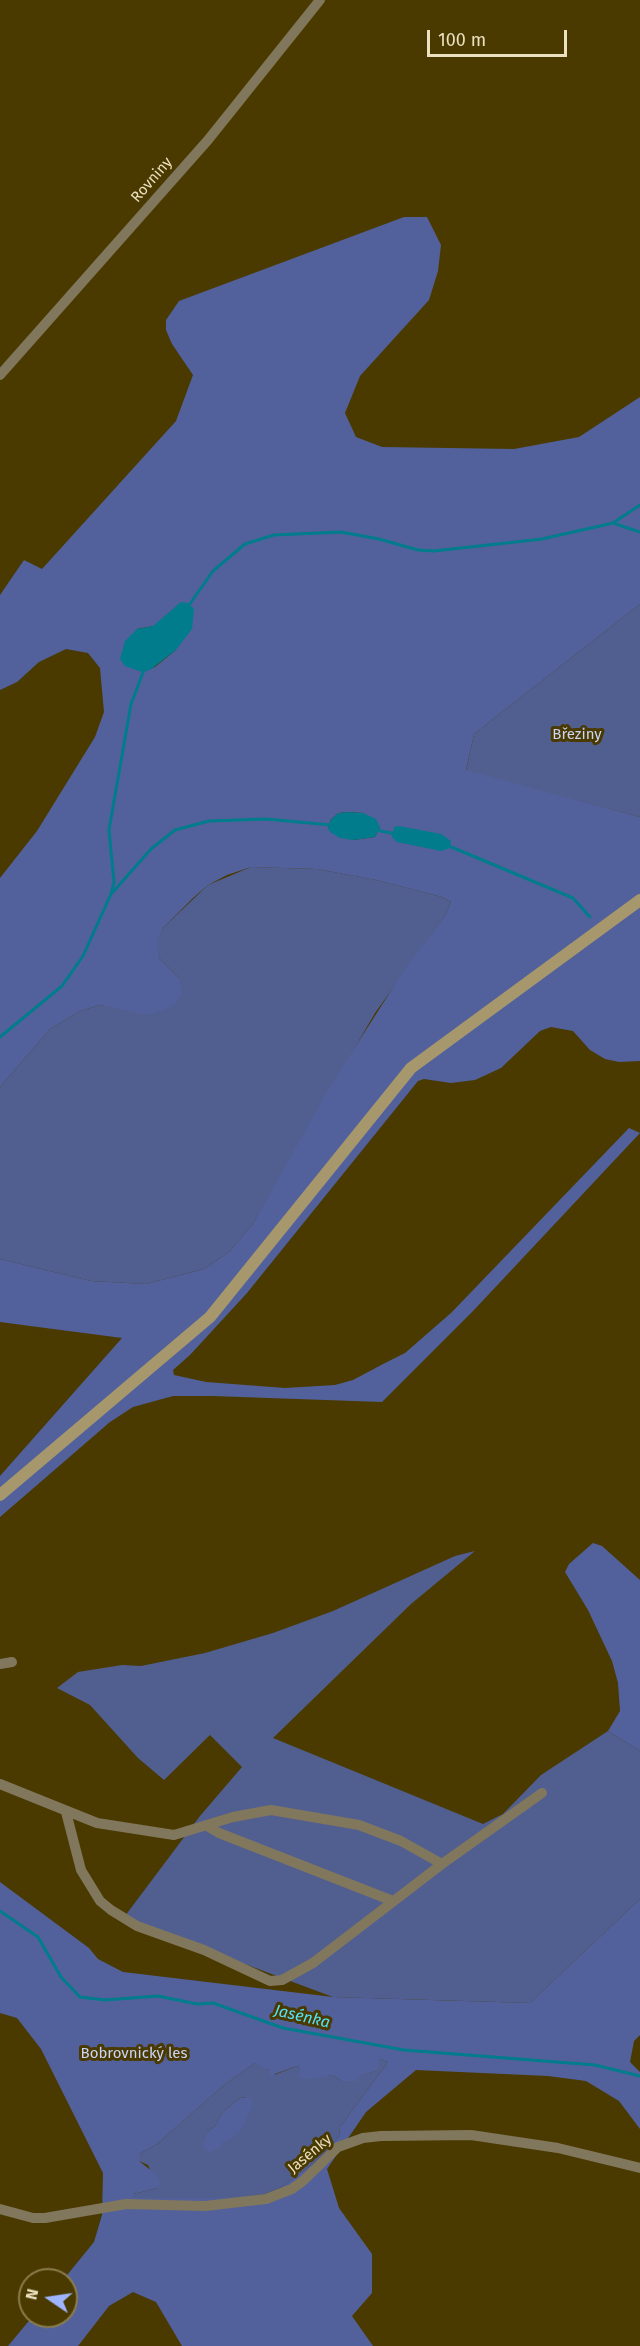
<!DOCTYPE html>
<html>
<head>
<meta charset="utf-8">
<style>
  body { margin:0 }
  #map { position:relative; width:640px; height:2346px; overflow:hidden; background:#4a3a00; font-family:"Fira Sans",sans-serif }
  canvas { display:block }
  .north { position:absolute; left:18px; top:2268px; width:60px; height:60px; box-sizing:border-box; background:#4a3a00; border:2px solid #8a7c4c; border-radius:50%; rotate:283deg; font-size:16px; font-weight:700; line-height:24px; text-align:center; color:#ebe0bf }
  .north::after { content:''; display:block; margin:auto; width:21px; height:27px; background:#9eb4fd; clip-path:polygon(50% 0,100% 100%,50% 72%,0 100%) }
  .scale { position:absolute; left:427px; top:30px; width:140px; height:27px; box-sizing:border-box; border:3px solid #ebe0bf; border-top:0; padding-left:8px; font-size:18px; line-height:21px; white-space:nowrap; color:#ebe0bf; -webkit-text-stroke:4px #4a3a00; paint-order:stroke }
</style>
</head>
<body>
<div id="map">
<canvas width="640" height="2346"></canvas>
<div class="north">N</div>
<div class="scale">100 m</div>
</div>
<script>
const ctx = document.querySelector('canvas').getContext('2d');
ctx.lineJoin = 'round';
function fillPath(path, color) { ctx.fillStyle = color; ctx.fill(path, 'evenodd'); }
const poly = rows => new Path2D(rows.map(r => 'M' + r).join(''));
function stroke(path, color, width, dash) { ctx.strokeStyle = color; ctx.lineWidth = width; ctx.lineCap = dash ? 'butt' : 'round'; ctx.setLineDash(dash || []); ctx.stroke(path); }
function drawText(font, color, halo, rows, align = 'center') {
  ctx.font = font + ' "Fira Sans",sans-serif'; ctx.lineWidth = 6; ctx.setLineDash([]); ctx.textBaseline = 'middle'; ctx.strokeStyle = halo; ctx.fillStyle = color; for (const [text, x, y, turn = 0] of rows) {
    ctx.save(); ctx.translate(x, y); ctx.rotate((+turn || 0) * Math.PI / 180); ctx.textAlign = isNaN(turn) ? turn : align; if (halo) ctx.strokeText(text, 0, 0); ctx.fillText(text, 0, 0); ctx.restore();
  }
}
fillPath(poly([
  [640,604,640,817,466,771,474,734],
  [251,867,317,869,376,880,442,897,451,902,445,916,375,1013,252,1225,229,1252,204,1269,146,1284,91,1281,0,1259,0,1087,50,1029,80,1011,100,1005,118,1007,179,978,160,959,156,945,163,928,208,885],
  [475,1551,411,1604,273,1738,483,1824,503,1814,541,1775,608,1731,640,1751,640,1899,530,2003,333,1997,138,1924,125,1916,200,1816,242,1767,210,1735,164,1780,138,1758,90,1705,57,1688,78,1672,122,1665,141,1666,205,1653,273,1633,333,1611,455,1556],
  [380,2059,388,2062,340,2127,339,2136,318,2160,280,2188,264,2194,237,2198,133,2198,133,2194,158,2188,148,2165,139,2161,139,2154,157,2144,224,2085,255,2063,263,2065,274,2075,297,2066,300,2069,300,2078,332,2075,342,2081,375,2071],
  [247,2097,222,2142,207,2132,215,2126,223,2112,240,2098]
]), '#515f90');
fillPath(poly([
  [404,217,427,217,441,245,438,271,429,300,360,376,345,413,356,437,382,447,514,449,579,437,640,397,640,604,474,734,466,770,640,817,640,1061,619,1062,605,1059,590,1050,573,1031,551,1027,540,1031,501,1068,475,1080,451,1083,424,1079,418,1081,247,1293,190,1355,173,1370,174,1375,206,1382,285,1388,335,1385,353,1380,385,1363,405,1353,451,1313,629,1128,640,1133,474,1310,382,1402,213,1396,173,1396,133,1407,110,1422,0,1517,0,1476,122,1338,0,1322,0,1259,91,1281,146,1284,204,1269,229,1252,252,1225,334,1080,403,972,445,916,451,902,442,897,376,880,317,869,251,867,227,875,208,885,193,898,163,928,157,944,160,959,179,978,182,993,173,1006,149,1015,100,1005,80,1011,50,1029,0,1087,0,878,37,831,95,737,104,712,100,668,88,653,66,649,39,662,17,682,0,690,0,595,24,560,42,569,176,421,193,375,172,344,166,330,166,320,179,301],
  [153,626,176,650,155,667,142,672,137,629],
  [348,812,363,813,380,827,375,837,353,840,328,828,331,819,339,813],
  [593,1543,602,1546,640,1580,640,1751,608,1731,620,1711,618,1683,612,1661,588,1610,565,1572,569,1564],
  [0,1882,89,1948,98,1959,123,1972,333,1997,530,2003,640,1899,640,2035,634,2041,630,2062,640,2072,640,2129,619,2101,586,2081,548,2076,416,2070,366,2112,327,2169,339,2208,372,2254,372,2293,352,2316,373,2346,182,2346,156,2302,133,2292,109,2306,78,2346,8,2346,33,2316,66,2316,66,2280,63,2280,94,2242,102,2215,103,2173,41,2049,17,2018,0,2013],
  [380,2059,388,2062,340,2127,339,2136,318,2160,280,2188,264,2194,237,2198,133,2198,133,2194,158,2188,160,2183,157,2175,139,2161,139,2154,157,2144,224,2085,255,2063,269,2070,272,2079,275,2074,297,2066,300,2069,299,2078,312,2079,332,2075,342,2081,357,2081,360,2076,375,2071,379,2067],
  [247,2097,252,2100,252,2107,241,2130,231,2139,222,2142,220,2148,208,2152,203,2145,207,2132,215,2126,223,2112,240,2098]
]), '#52619b');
fillPath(poly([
  [181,602,188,603,194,609,192,629,176,650,150,670,142,672,125,666,120,659,125,641,137,629,153,626],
  [348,812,363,813,376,819,380,827,375,837,353,840,340,838,330,832,328,828,331,819,339,813],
  [399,826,441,834,451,841,450,848,441,851,397,842,392,837,394,827]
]), '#007c8d');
stroke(poly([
  [613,523,640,532],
  [187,608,213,571,245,544,274,535,341,532,379,539,418,550,434,551,542,539,613,523,640,505],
  [376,830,396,834],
  [449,846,573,898,590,917],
  [113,892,151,849,175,830,209,821,266,819,331,825],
  [0,1037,62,986,83,956,111,894,114,882,109,830,131,704,144,670],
  [0,1911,38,1937,61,1977,80,1997,105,2000,158,1996,197,2004,213,2003,283,2028,404,2050,595,2065,640,2076]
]), '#007c8d', 3);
stroke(poly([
  [0,375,208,140,320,0],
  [0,1664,12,1662],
  [0,1784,97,1823,174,1835,233,1817,271,1810,359,1825,401,1841,442,1864,542,1793],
  [66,1812,81,1870,100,1901,111,1910,137,1926,204,1950,270,1981,282,1980,313,1963,442,1864],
  [207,1826,219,1833,393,1901],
  [0,2209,33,2218,45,2218,126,2204,205,2206,266,2199,292,2189,304,2180,338,2147,363,2138,381,2136,471,2135,558,2148,640,2168]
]), '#80775c', 10);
stroke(poly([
  [0,1495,210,1317,411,1068,640,900]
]), '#a6976c', 12);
drawText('15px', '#ebe0bf', '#4a3a00', [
  ["Rovniny",152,180,-49],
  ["Jasénky",310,2154,-40]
]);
drawText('15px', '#cad5f8', '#4a3a00', [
  ["Březiny",577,735],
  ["Bobrovnický les",134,2054]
]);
drawText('italic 16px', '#53e1f9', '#4a3a00', [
  ["Jasénka",302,2017,13]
]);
</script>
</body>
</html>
